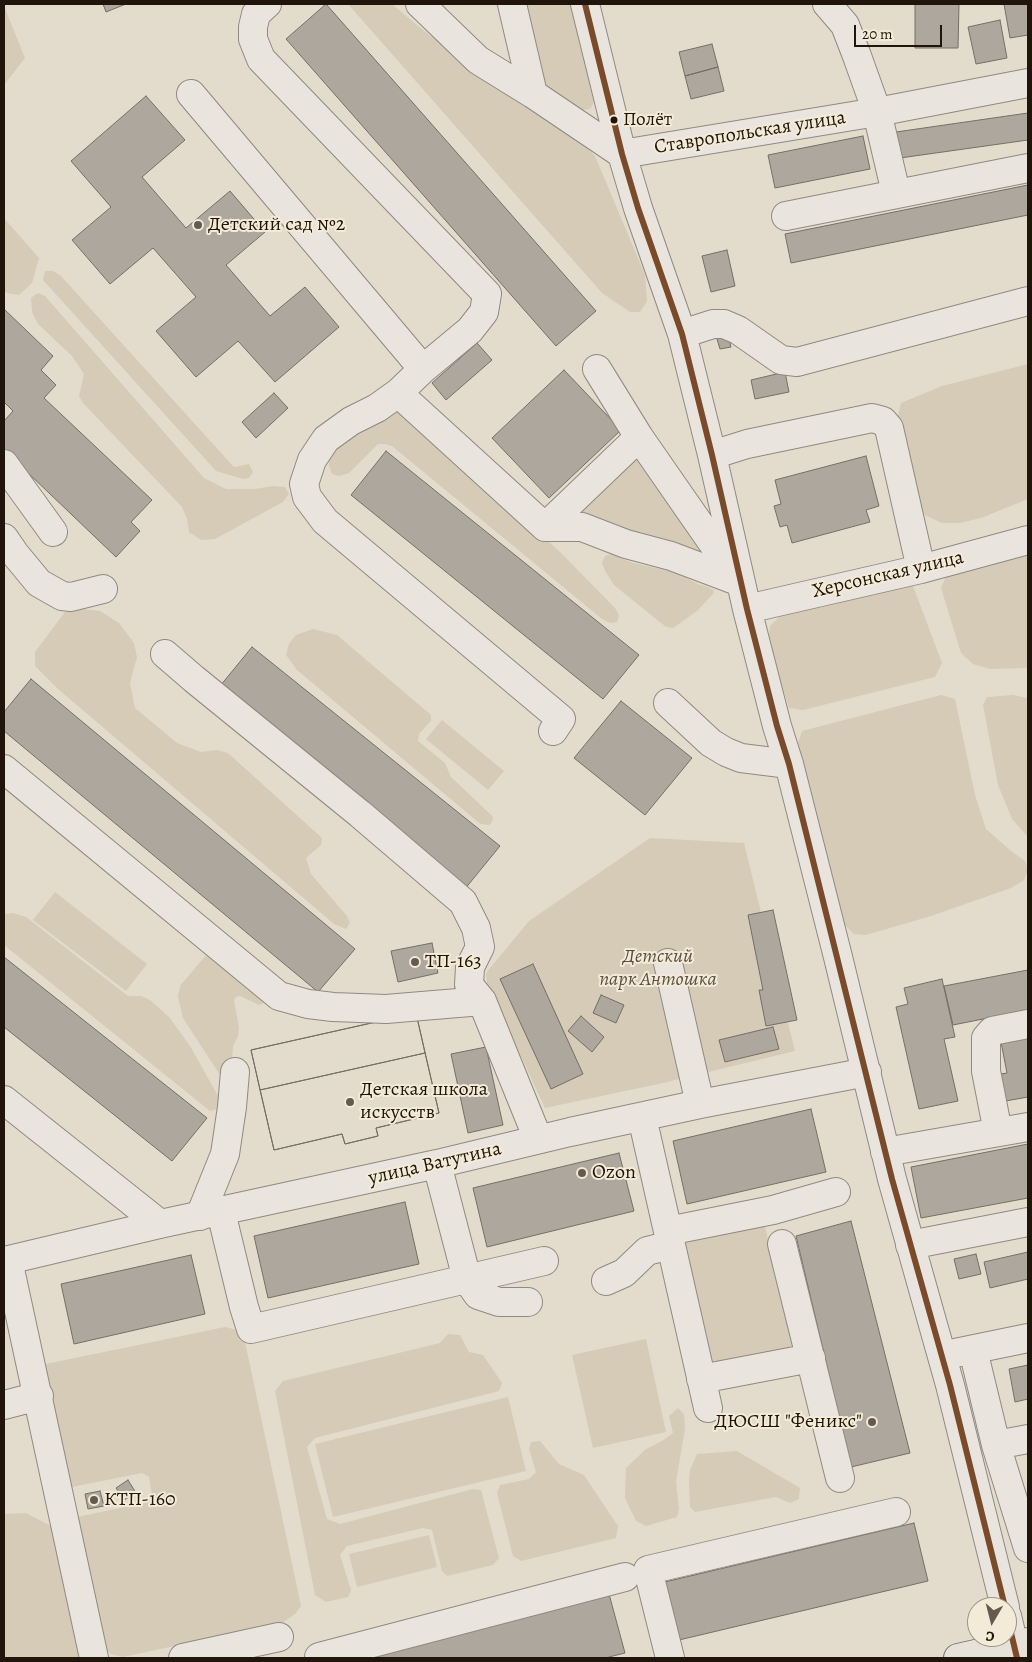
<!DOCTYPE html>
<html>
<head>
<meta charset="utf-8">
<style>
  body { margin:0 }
  #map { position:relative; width:1032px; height:1662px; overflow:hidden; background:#e3dccd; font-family:Alegreya,serif }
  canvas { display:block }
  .frame { position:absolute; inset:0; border:5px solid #21140b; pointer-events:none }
  .north { position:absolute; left:967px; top:1597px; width:50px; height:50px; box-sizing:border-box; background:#f3ebd8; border:1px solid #9f9586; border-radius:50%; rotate:188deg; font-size:14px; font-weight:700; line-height:20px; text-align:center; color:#21140b }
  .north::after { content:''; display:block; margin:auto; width:18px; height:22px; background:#655a4f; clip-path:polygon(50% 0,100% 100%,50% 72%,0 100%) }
  .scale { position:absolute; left:854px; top:25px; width:88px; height:22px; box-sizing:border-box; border:2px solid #21140b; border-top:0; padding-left:6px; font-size:15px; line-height:18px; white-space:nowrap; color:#21140b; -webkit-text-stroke:4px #f3ebd8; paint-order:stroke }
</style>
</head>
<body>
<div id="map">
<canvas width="1032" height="1662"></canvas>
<div class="frame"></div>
<div class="north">С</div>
<div class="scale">20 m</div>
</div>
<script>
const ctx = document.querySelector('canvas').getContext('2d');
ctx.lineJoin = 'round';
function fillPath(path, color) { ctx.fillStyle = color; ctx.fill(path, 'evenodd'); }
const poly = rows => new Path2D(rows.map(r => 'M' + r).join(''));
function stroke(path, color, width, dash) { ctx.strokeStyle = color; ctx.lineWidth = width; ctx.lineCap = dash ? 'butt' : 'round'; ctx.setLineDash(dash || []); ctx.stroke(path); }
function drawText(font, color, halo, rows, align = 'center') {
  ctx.font = font + ' Alegreya,serif'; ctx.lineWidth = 4; ctx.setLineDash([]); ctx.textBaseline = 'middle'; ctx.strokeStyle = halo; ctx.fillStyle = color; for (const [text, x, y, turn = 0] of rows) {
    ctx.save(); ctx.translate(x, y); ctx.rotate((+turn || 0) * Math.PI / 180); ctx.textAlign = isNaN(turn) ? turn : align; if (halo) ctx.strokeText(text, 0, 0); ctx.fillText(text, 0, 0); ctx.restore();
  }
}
fillPath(poly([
  [348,4,392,4,418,26,473,68,574,136,595,156,645,275,647,301,640,312,630,312,602,293],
  [514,4,572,4,594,96,593,104,590,109,583,110,552,92,537,79],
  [4,6,25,58,4,85],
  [4,218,39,258,32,283,19,295,7,293,4,291],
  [45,271,53,271,61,276,232,465,235,467,249,464,253,472,249,478,243,479,216,471,43,280],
  [38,293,45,296,204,478,226,489,255,489,273,486,285,487,289,494,283,502,215,539,201,540,189,532,187,519,182,507,83,403,79,396,84,374,72,356,38,324,32,312,31,298],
  [1028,364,1028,499,981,518,960,523,942,523,925,515,920,509,897,419,901,403,942,386],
  [402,409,441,442,560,552,615,608,619,615,617,622,610,623,602,619,392,446,385,444,378,444,349,473,339,476,332,474,329,466,328,457,355,425],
  [638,453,707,557,585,519,579,511],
  [611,554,633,563,675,572,698,584,708,587,714,590,713,594,697,611,673,628,666,627,614,585,605,571,602,563,605,556],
  [1028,554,1028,668,990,669,973,664,961,653,941,588,946,576],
  [900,584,913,586,942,663,935,677,803,710,789,708,768,642,770,626,780,616],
  [82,609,100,611,119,623,134,643,137,657,130,683,135,708,177,743,201,752,217,750,228,753,322,838,321,845,306,858,311,874,347,916,350,923,346,929,334,924,58,689,35,666,35,652,65,612],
  [313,629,337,635,431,715,431,721,419,734,418,741,445,763,451,777,488,812,493,817,492,822,489,825,481,824,478,822,297,670,286,655,289,644,296,635],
  [941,695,955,699,975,795,986,829,1011,851,1025,861,1028,870,1024,880,1011,888,931,916,866,935,854,934,844,924,797,746,802,731],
  [1013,695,1028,698,1028,837,1012,819,998,785,983,705,987,697],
  [442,720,504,771,488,790,426,739],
  [650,838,744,843,795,1051,663,1083,545,1108,487,983,486,973,529,921],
  [55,892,147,964,126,991,33,920],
  [13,913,26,917,128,996,141,996,150,1000,169,1017,190,1046,221,1101,220,1106,217,1109,210,1111,4,945,4,914],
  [207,954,268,997,262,1004,259,1005,240,996,236,997,234,1000,239,1028,238,1036,233,1046,231,1073,222,1078,183,1018,178,997,180,986],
  [754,1223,765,1227,794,1343,782,1355,718,1367,707,1361,681,1248,685,1236],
  [225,1327,237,1330,244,1337,301,1606,295,1614,282,1623,123,1657,111,1654,101,1644,77,1517,149,1502,152,1496,149,1477,142,1473,72,1487,64,1481,41,1372,46,1364],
  [448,1334,460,1335,469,1352,483,1355,502,1383,499,1391,315,1438,307,1447,327,1519,340,1524,473,1489,481,1490,499,1558,493,1565,447,1576,442,1571,432,1530,423,1528,347,1546,340,1555,351,1590,348,1597,326,1602,315,1595,275,1391,283,1381,440,1343],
  [646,1339,666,1432,593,1448,572,1355],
  [508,1397,526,1471,333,1517,315,1444],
  [678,1408,684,1414,685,1429,676,1482,679,1508,677,1517,646,1526,636,1521,625,1498,626,1468,646,1449,662,1441,673,1433,669,1416],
  [540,1441,559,1464,584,1475,618,1526,616,1538,521,1561,513,1556,497,1493,500,1485,529,1479,536,1472,529,1449,531,1442],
  [737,1451,800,1488,799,1499,790,1503,776,1497,695,1512,690,1507,689,1482,690,1470,697,1454],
  [26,1513,51,1526,81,1658,4,1658,4,1514],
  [429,1535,437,1567,357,1587,349,1554]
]), '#d5cbb6');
const building = poly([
  [103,4,126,4,106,12,103,4],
  [326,4,596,311,556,346,286,39,326,4],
  [915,4,959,4,958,48,915,48,915,4],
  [1004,4,1028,4,1028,35,1010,38,1004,4],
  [1000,20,1007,58,976,64,968,27,1000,20],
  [712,44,718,67,685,76,679,52,712,44],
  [718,67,724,91,691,99,685,76,718,67],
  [146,96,185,140,142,177,186,228,230,191,265,232,226,265,270,316,305,287,339,327,275,382,238,341,196,377,156,331,196,297,153,248,110,284,72,240,111,207,71,161,146,96],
  [1028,113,1028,140,900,158,896,132,1028,113],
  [863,136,870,169,775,188,768,155,863,136],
  [1028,185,1028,215,791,263,785,234,1028,185],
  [727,250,735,286,711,292,702,256,727,250],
  [4,309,53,356,41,370,56,385,44,398,152,500,131,522,140,531,116,557,4,450,4,421,13,411,4,402,4,309],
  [728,336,731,347,720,349,717,339,728,336],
  [477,343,492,360,446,400,432,383,477,343],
  [564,370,621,430,549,498,492,438,564,370],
  [785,372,789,392,755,399,751,380,785,372],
  [274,393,288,408,256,438,242,422,274,393],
  [386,451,639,655,603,699,351,495,386,451],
  [866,456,879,506,866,510,870,522,792,543,787,525,780,527,774,506,781,504,775,480,866,456],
  [252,647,500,846,464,890,216,691,252,647],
  [31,679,355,949,318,992,4,731,4,712,31,679],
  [621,701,692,758,645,815,574,758,621,701],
  [773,910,797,1020,766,1026,759,990,763,990,748,915,773,910],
  [432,943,438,973,398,982,391,951,432,943],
  [4,957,207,1118,172,1161,4,1027,4,957],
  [533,964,583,1074,551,1089,500,979,533,964],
  [1028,970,1028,1010,953,1025,944,986,1028,970],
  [942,979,955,1037,944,1039,958,1101,919,1109,896,1007,908,1004,904,988,942,979],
  [601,995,624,1005,616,1023,593,1013,601,995],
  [416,1013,439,1113,376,1128,378,1136,345,1144,342,1134,274,1150,251,1050,416,1013],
  [416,1013,425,1053,260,1090,251,1050,416,1013],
  [581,1016,604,1037,592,1052,568,1031,581,1016],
  [773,1027,779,1049,725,1062,719,1040,773,1027],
  [1028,1036,1028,1097,1000,1102,994,1075,1007,1073,1001,1042,1028,1036],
  [486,1047,503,1125,468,1133,451,1054,486,1047],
  [425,1053,439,1113,376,1128,378,1136,345,1144,342,1134,274,1150,260,1090,425,1053],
  [811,1109,826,1172,687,1204,673,1141,811,1109],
  [1028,1144,1028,1198,921,1218,911,1167,1028,1144],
  [619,1153,634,1211,487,1247,473,1188,619,1153],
  [405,1202,419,1264,268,1298,254,1236,405,1202],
  [851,1221,910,1453,851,1467,796,1236,851,1221],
  [1028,1252,1028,1279,990,1288,984,1262,1028,1252],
  [976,1254,981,1274,959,1279,954,1259,976,1254],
  [191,1255,205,1314,74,1344,61,1284,191,1255],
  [1028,1365,1028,1399,1015,1402,1009,1369,1028,1365],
  [128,1480,136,1493,124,1500,116,1488,128,1480],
  [100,1491,104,1506,88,1509,85,1494,100,1491],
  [914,1523,928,1581,679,1640,665,1582,914,1523],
  [609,1594,625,1653,605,1658,362,1658,609,1594]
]);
fillPath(building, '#ada79d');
stroke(building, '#746f66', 1);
const minor = poly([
  [267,4,256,14,253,27,253,39,261,59,487,294,484,312,470,330,423,369,398,393,377,408,351,421,326,439,312,460,304,484,307,497,325,521,561,719,553,731],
  [420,4,478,60,533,94,622,154,877,112,1028,83],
  [512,4,533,94],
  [585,4,622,154,638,208,682,334,712,455,747,609,777,726,789,764,838,957,892,1179,950,1385,1005,1607],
  [827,4,845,25,857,56,877,112,896,193],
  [191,94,423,369],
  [786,216,1028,168],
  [682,334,713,324,724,324,738,330,781,360,797,362,1028,301],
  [597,369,639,437,732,571],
  [398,393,545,527,582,527,626,544,671,556,740,582],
  [712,455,747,444,872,418,883,421,889,428,921,569],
  [4,464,53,532],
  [545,527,639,437],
  [4,538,15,554,39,583,62,596,71,597,103,589],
  [747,609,921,569,1028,540],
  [165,654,194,679,360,814,463,902,476,928,480,947,470,967,469,985,482,1001,538,1139],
  [668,703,711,743,726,752,741,758,789,764],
  [4,769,279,996,308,1004,333,1007,386,1009,482,1001],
  [668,963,700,1104],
  [4,1100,160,1224],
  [642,1117,708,1408],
  [998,1132,986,1071,986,1038,992,1031,1028,1024],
  [885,1152,1028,1127],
  [437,1164,467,1279,478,1295,499,1302,528,1302],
  [221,1212,244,1307,251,1329,544,1261],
  [200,1216,225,1154,232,1107,235,1072],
  [668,1231,773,1210,836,1192],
  [782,1244,840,1478],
  [910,1245,1028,1222],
  [8,1260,94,1658],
  [4,1261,160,1224,437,1164,570,1132,700,1104,867,1072],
  [606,1281,624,1273,647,1251,671,1245],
  [973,1350,996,1445,1028,1439],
  [955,1353,1028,1338],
  [701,1379,811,1358],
  [4,1405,39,1396],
  [996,1445,1028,1548],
  [1007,1616,1017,1658],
  [183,1658,279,1637],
  [320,1658,319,1657,625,1577],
  [670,1658,648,1570,896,1512]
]);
const major = poly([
  [958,1658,1028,1642]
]);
stroke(minor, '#8f8a81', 30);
stroke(major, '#746f66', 30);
stroke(minor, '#e9e5de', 28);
stroke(major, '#e6e2d9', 28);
stroke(poly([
  [585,4,622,154,638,208,682,334,712,455,747,609,777,726,789,764,892,1179,950,1385,1005,1607],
  [1007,1616,1017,1658]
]), '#7a4b2a', 6);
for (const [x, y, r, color] of [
  [614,120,4.5,"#21140b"],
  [198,225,5,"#655a4f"],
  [415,962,5,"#655a4f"],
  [350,1102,5,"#655a4f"],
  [582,1173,5,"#655a4f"],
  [872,1422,5,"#655a4f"],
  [94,1500,5,"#655a4f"]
]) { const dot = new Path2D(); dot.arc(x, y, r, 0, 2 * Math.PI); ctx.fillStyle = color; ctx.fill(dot); stroke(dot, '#f3ebd8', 2); }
drawText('19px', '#21140b', '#f3ebd8', [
  ["Полёт",623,120]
], 'left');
drawText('20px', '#21140b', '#f3ebd8', [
  ["Ставропольская улица",750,133,-9],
  ["Херсонская улица",888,575,-13],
  ["улица Ватутина",435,1164,-13]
]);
drawText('20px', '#21140b', '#f3ebd8', [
  ["Детский сад №2",208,225],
  ["ТП-163",425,962],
  ["Детская школа",360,1090],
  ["искусств",360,1113],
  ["Ozon",592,1173],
  ["ДЮСШ \"Феникс\"",862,1422,"right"],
  ["КТП-160",104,1500]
], 'left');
drawText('italic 20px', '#5c4f41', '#f3ebd8', [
  ["Детский",658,957],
  ["парк Антошка",658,980]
]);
</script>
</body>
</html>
